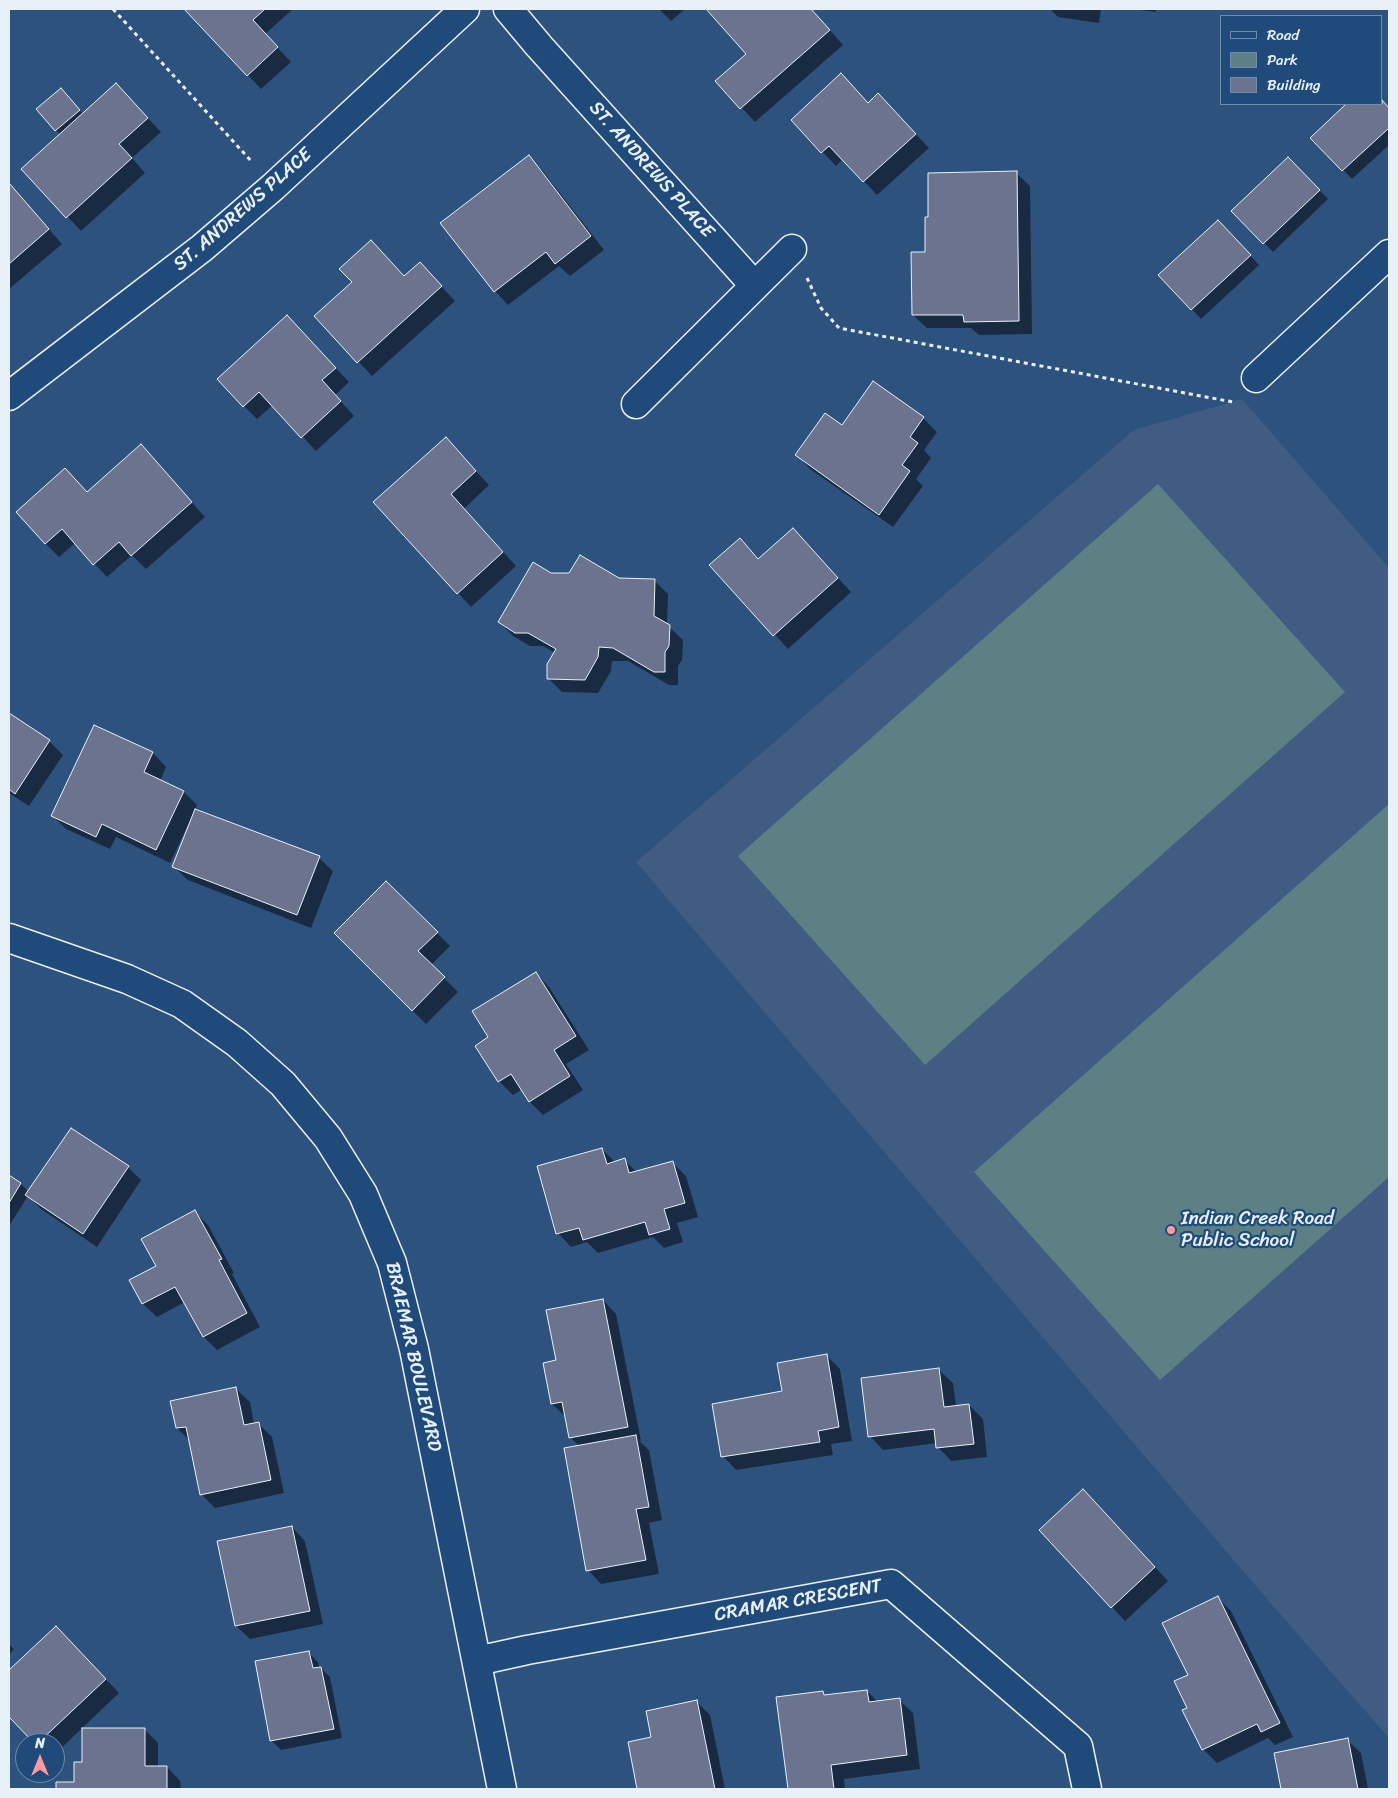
<!DOCTYPE html>
<html>
<head>
<meta charset="utf-8">
<style>
  body { margin:0 }
  #map { position:relative; width:1398px; height:1798px; overflow:hidden; background:#2e527e; font-family:Sriracha,sans-serif }
  canvas { display:block }
  .frame { position:absolute; inset:0; border:10px solid #e8f1f8; pointer-events:none }
  .legend { position:absolute; left:1220px; top:15px; width:162px; height:90px; box-sizing:border-box; background:#1f4a7a; border:1px solid #6f8dac; margin:0; padding:6px 9px; list-style:none; font-size:15px; color:#e8f1f8 }
  .legend li { display:flex; align-items:center; gap:10px; height:25px }
  .legend b { width:25px; border:1px solid #6f8dac }
  .north { position:absolute; left:15px; top:1733px; width:50px; height:50px; box-sizing:border-box; background:#1f4a7a; border:1px solid #6f8dac; border-radius:50%; rotate:0deg; font-size:14px; font-weight:700; line-height:20px; text-align:center; color:#e8f1f8 }
  .north::after { content:''; display:block; margin:auto; width:18px; height:22px; background:#ff9aa2; clip-path:polygon(50% 0,100% 100%,50% 72%,0 100%) }
</style>
</head>
<body>
<div id="map">
<canvas width="1398" height="1798"></canvas>
<div class="frame"></div>
<ul class="legend">
<li><b style="height:6px;background:#1f4a7a"></b>Road</li>
<li><b style="height:14px;background:#5d8085"></b>Park</li>
<li><b style="height:14px;background:#6c738f"></b>Building</li>
</ul>
<div class="north">N</div>
</div>
<script>
const ctx = document.querySelector('canvas').getContext('2d');
ctx.lineJoin = 'round';
function fillPath(path, color) { ctx.fillStyle = color; ctx.fill(path, 'evenodd'); }
const poly = rows => new Path2D(rows.map(r => 'M' + r).join(''));
function stroke(path, color, width, dash) { ctx.strokeStyle = color; ctx.lineWidth = width; ctx.lineCap = dash ? 'butt' : 'round'; ctx.setLineDash(dash || []); ctx.stroke(path); }
function drawText(font, color, halo, rows, align = 'center') {
  ctx.font = font + ' Sriracha,sans-serif'; ctx.lineWidth = 4.5; ctx.setLineDash([]); ctx.textBaseline = 'middle'; ctx.strokeStyle = halo; ctx.fillStyle = color; for (const [text, x, y, turn = 0] of rows) {
    ctx.save(); ctx.translate(x, y); ctx.rotate((+turn || 0) * Math.PI / 180); ctx.textAlign = isNaN(turn) ? turn : align; if (halo) ctx.strokeText(text, 0, 0); ctx.fillText(text, 0, 0); ctx.restore();
  }
}
fillPath(poly([
  [1242,399,1389,568,1389,1738,1267,1599,636,862,1134,430]
]), '#415c83');
fillPath(poly([
  [1158,484,1345,692,925,1065,738,856],
  [1389,804,1389,1177,1160,1380,974,1172]
]), '#5d8085');
fillPath(poly([
  [186,9,293,9,265,34,291,62,261,89],
  [659,9,685,9,671,21],
  [707,9,811,9,843,45,755,122,717,81,747,54],
  [1050,9,1101,9,1099,23,1058,17],
  [1132,9,1156,9,1156,12],
  [66,94,83,114,129,98,161,132,132,158,145,173,81,231,23,169,61,135,56,130],
  [1382,101,1389,109,1389,145,1352,179,1312,138,1348,104,1382,104],
  [869,104,892,109,929,148,877,195,843,159,836,166,792,120],
  [528,157,542,170,604,250,570,276,559,266,508,305,495,291],
  [1288,158,1328,199,1273,252,1233,211],
  [1016,173,1030,186,1032,334,979,335,971,328,927,328,913,315,926,254],
  [9,183,62,244,9,289],
  [1227,231,1259,265,1201,319,1160,275],
  [385,255,405,277,433,278,455,301,372,376,316,316],
  [300,330,349,382,335,395,354,416,316,451,273,405,257,419,244,406],
  [874,383,923,418,937,432,924,450,931,458,916,479,923,486,893,527,810,469,797,455,842,427],
  [459,453,489,485,464,509,516,566,471,607,375,503],
  [154,460,205,517,146,569,132,555,107,577,75,543,59,557,45,543,88,493],
  [740,539,759,560,806,543,851,592,788,649,711,565],
  [550,574,655,581,668,594,667,625,683,640,682,660,678,666,678,685,669,685,628,661,612,661,611,671,598,693,562,692,548,678,555,653,543,646,530,646,513,636,499,622],
  [9,715,49,741,63,755,29,806,9,793],
  [94,727,153,753,166,767,160,781,184,792,197,805,195,810,319,858,333,871,311,928,188,880,174,867,190,826,188,825,170,863,116,837,110,849,66,829,53,816],
  [386,882,450,946,431,965,458,992,426,1024,335,933],
  [536,973,549,987,589,1050,566,1064,583,1090,543,1115,530,1102,522,1089,513,1095,499,1081,490,1038],
  [602,1149,615,1162,624,1160,637,1172,672,1162,686,1176,698,1217,677,1223,683,1242,664,1248,653,1237,598,1253,587,1242,571,1247,558,1233],
  [128,1167,141,1180,97,1247,41,1209,28,1196,9,1226,9,1176,21,1184,29,1192],
  [194,1211,208,1225,234,1273,232,1274,260,1327,217,1350,204,1337,185,1302,157,1317,143,1304,131,1281,157,1267],
  [603,1300,616,1314,641,1441,639,1441,649,1450,662,1520,649,1523,659,1574,601,1584,588,1570,580,1447,571,1438,566,1417,552,1404,557,1361],
  [826,1355,840,1369,852,1441,831,1444,833,1455,736,1470,723,1456,784,1392],
  [939,1370,953,1383,956,1406,969,1405,983,1419,987,1457,951,1461,938,1447,937,1443,883,1450,870,1436],
  [236,1389,250,1402,254,1424,258,1423,272,1437,284,1493,215,1508,201,1494,190,1441,177,1428],
  [1097,1505,1168,1581,1125,1621,1112,1607],
  [292,1527,305,1541,323,1624,250,1639,236,1626],
  [1217,1597,1231,1611,1293,1737,1275,1745,1268,1738,1217,1763,1203,1749,1189,1708,1189,1675],
  [56,1627,119,1693,55,1754,55,1743,35,1743,9,1715,9,1672],
  [9,1644,14,1649,9,1655],
  [309,1653,318,1662,319,1668,321,1668,330,1677,342,1738,281,1750,272,1741],
  [867,1691,878,1702,899,1700,913,1713,920,1769,844,1779,845,1789,789,1789,777,1698,822,1692,827,1696],
  [696,1701,710,1715,725,1789,639,1789,629,1743,653,1738],
  [144,1729,158,1743,158,1767,167,1767,180,1781,181,1789,58,1789,58,1784,75,1784,83,1764],
  [1347,1740,1361,1753,1368,1789,1282,1789,1275,1754]
]), '#0007');
const building = poly([
  [184,9,265,9,253,20,278,47,247,76,184,9],
  [706,9,811,9,830,30,740,109,715,81,746,54,706,9],
  [841,73,868,103,878,93,916,134,863,182,829,146,821,153,791,120,841,73],
  [116,83,148,118,119,144,132,158,66,218,21,169,116,83],
  [61,88,80,110,55,131,36,109,61,88],
  [1382,100,1389,108,1389,128,1342,171,1310,138,1346,104,1382,104,1382,100],
  [529,155,591,236,555,264,546,252,494,292,440,223,529,155],
  [1288,157,1320,190,1263,244,1231,211,1288,157],
  [1017,171,1019,321,964,322,963,315,912,315,911,252,925,252,925,217,928,217,928,173,1017,171],
  [9,183,49,229,9,264,9,183],
  [1218,220,1251,255,1191,310,1158,275,1218,220],
  [371,240,404,276,420,262,442,286,357,363,314,316,352,282,339,269,371,240],
  [287,315,336,368,322,380,341,401,301,438,259,392,243,407,217,379,287,315],
  [873,381,924,417,910,437,918,443,902,465,910,471,879,515,795,455,825,413,842,425,873,381],
  [446,437,476,471,451,494,503,552,457,594,373,502,446,437],
  [141,444,192,502,131,556,119,542,93,565,62,529,45,544,16,512,65,468,87,492,141,444],
  [793,528,838,578,773,636,709,565,740,538,758,559,793,528],
  [580,555,619,578,655,579,654,616,670,625,669,646,665,652,665,672,654,672,613,648,599,647,598,657,585,680,547,679,547,664,556,649,528,633,515,633,498,622,533,562,551,573,569,573,580,555],
  [9,713,50,740,15,794,9,789,9,713],
  [94,725,153,752,144,772,184,791,156,850,102,824,96,837,51,816,94,725],
  [195,809,320,856,297,915,172,867,195,809],
  [386,881,438,932,418,951,445,977,412,1011,334,933,386,881],
  [536,972,576,1036,554,1050,570,1076,529,1102,511,1074,498,1082,475,1046,488,1037,472,1011,536,972],
  [71,1128,129,1166,83,1234,25,1195,71,1128],
  [602,1148,607,1164,625,1158,629,1173,673,1161,685,1203,664,1209,670,1229,649,1235,645,1222,583,1240,579,1228,556,1234,537,1166,602,1148],
  [9,1175,21,1183,9,1203,9,1175],
  [195,1210,222,1259,219,1260,247,1313,203,1337,175,1287,142,1304,129,1280,156,1266,141,1239,195,1210],
  [603,1299,628,1427,569,1438,562,1402,551,1404,543,1363,556,1360,546,1310,603,1299],
  [827,1354,839,1427,818,1431,820,1442,721,1457,712,1404,782,1391,777,1363,827,1354],
  [939,1368,944,1407,969,1404,974,1444,936,1448,934,1429,868,1437,861,1378,939,1368],
  [236,1387,244,1425,259,1422,271,1480,200,1495,186,1427,176,1428,170,1401,236,1387],
  [636,1435,649,1507,636,1509,646,1560,586,1571,564,1448,636,1435],
  [1083,1489,1155,1567,1111,1608,1039,1530,1083,1489],
  [292,1526,310,1611,235,1626,217,1541,292,1526],
  [1218,1596,1280,1723,1261,1732,1257,1724,1202,1750,1182,1710,1187,1708,1174,1681,1188,1675,1162,1623,1218,1596],
  [56,1626,106,1679,38,1743,34,1743,9,1717,9,1670,56,1626],
  [309,1651,313,1668,321,1667,334,1729,270,1741,255,1661,309,1651],
  [867,1690,869,1702,900,1698,907,1755,831,1765,834,1789,788,1789,776,1697,823,1691,824,1695,867,1690],
  [697,1700,715,1789,637,1789,628,1742,651,1737,646,1711,697,1700],
  [82,1728,145,1728,145,1766,167,1766,167,1789,56,1789,56,1782,74,1782,74,1762,82,1762,82,1728],
  [1348,1738,1358,1789,1281,1789,1274,1753,1348,1738]
]);
fillPath(building, '#6c738f');
stroke(building, '#e8f1f8', 1);
const street = poly([
  [508,9,539,46,754,285],
  [1256,378,1389,254],
  [9,396,202,248,273,187,465,9],
  [636,404,792,249],
  [9,938,127,979,182,1004,237,1043,283,1084,328,1138,363,1194,392,1263,414,1349,502,1789],
  [477,1661,527,1650,891,1584,1078,1746,1087,1789]
]);
stroke(street, '#e8f1f8', 31);
stroke(poly([
  [113,9,252,162],
  [807,278,821,308,839,328,1233,402]
]), '#e8f1f8', 3, [4, 4]);
stroke(street, '#1f4a7a', 28);
for (const [x, y, r, color] of [
  [1171,1230,5,"#ff9aa2"]
]) { const dot = new Path2D(); dot.arc(x, y, r, 0, 2 * Math.PI); ctx.fillStyle = color; ctx.fill(dot); stroke(dot, '#1f4a7a', 2); }
drawText('19px', '#e8f1f8', '#1f4a7a', [
  ["ST. ANDREWS PLACE",651,170,48],
  ["ST. ANDREWS PLACE",243,210,-41],
  ["BRAEMAR BOULEVARD",413,1357,77],
  ["CRAMAR CRESCENT",798,1601,-10]
]);
drawText('19px', '#e8f1f8', '#1f4a7a', [
  ["Indian Creek Road",1181,1219],
  ["Public School",1181,1241]
], 'left');
</script>
</body>
</html>
